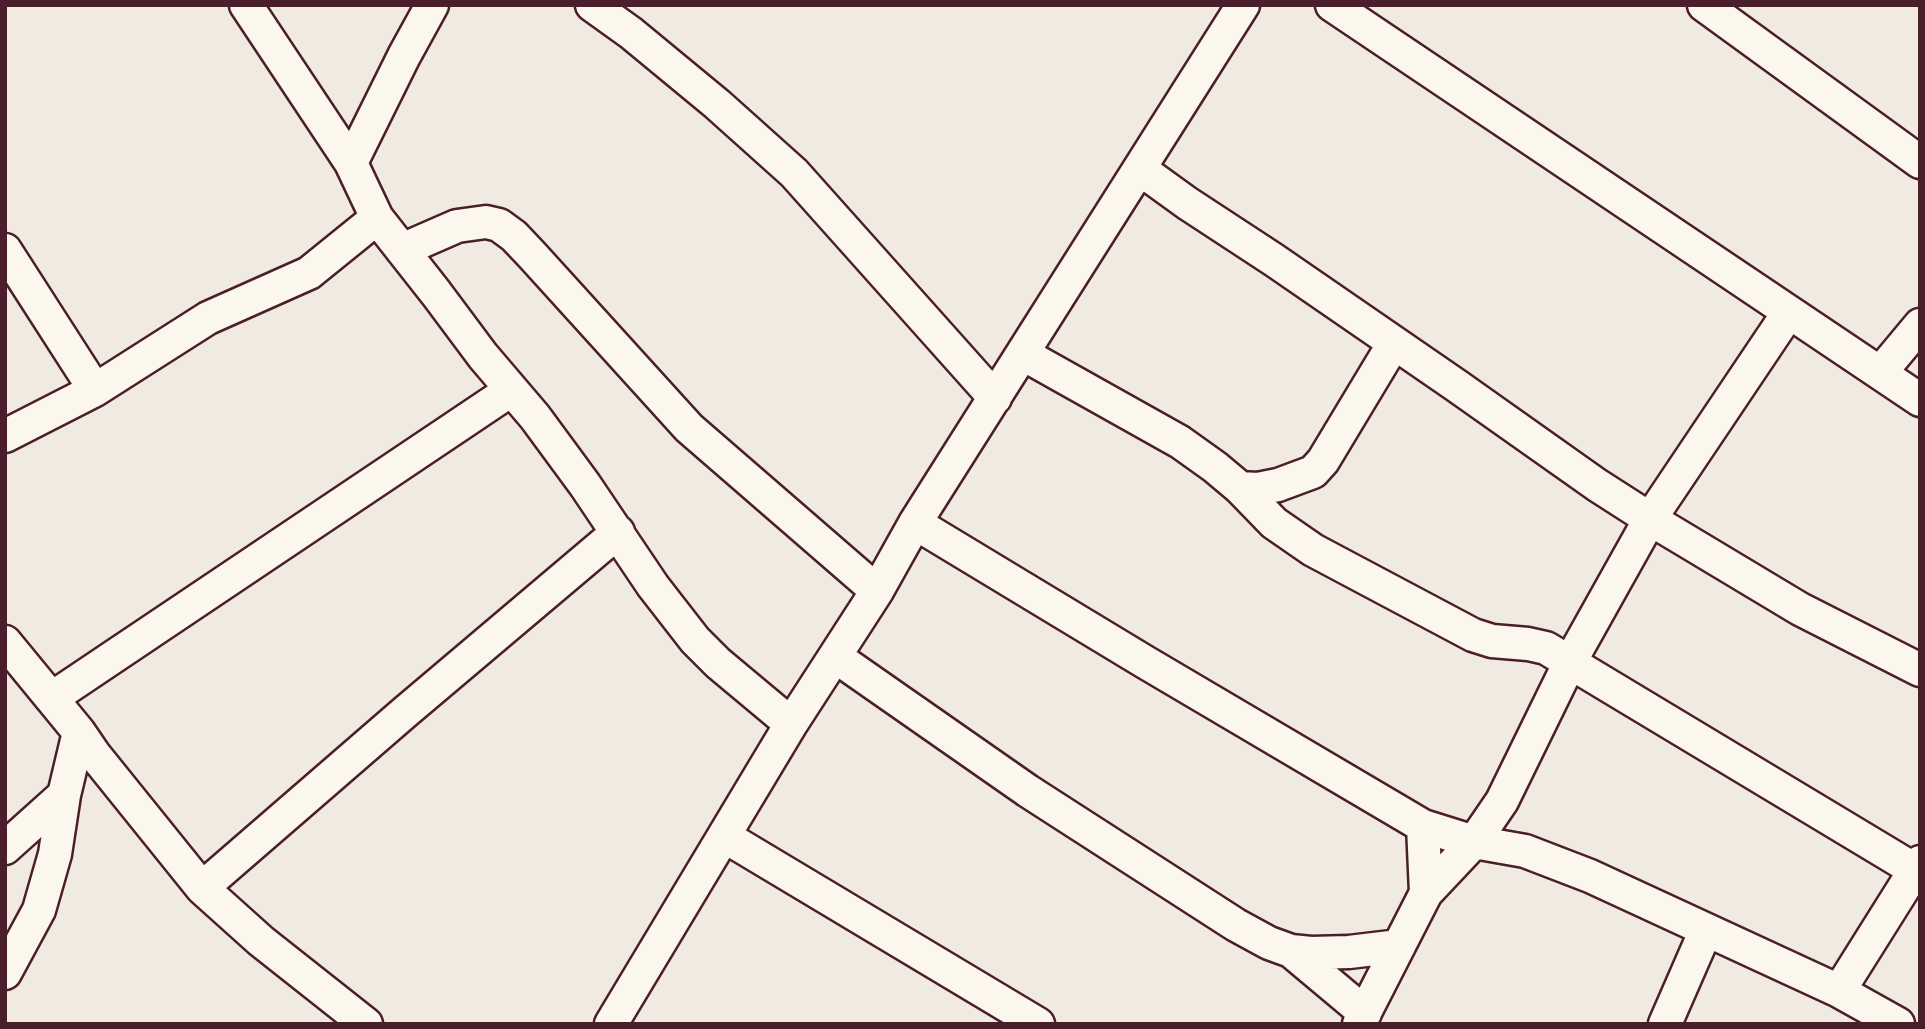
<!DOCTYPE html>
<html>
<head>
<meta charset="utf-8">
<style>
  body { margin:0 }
  #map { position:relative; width:1925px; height:1029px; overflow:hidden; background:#f0eae0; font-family:Caveat,sans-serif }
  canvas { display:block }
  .frame { position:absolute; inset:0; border:7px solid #4a1f2b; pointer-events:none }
</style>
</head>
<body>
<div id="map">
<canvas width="1925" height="1029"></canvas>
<div class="frame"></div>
</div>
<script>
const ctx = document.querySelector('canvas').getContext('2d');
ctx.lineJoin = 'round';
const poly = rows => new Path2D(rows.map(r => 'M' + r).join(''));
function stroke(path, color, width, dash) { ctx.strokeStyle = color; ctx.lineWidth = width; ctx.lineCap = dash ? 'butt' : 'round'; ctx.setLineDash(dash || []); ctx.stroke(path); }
const minor = poly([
  [246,5,351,163,377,218,436,293,483,356,535,417,585,485,653,586,695,640,718,663,791,724],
  [592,5,631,33,717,104,794,173,995,398],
  [1332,5,1920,400],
  [1704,5,1920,162],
  [351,163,404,56,432,5],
  [1140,169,1187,203,1274,260,1457,386,1597,485,1650,519,1800,609,1920,670],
  [5,250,95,390],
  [402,250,457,226,486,222,499,225,514,236,532,255,689,428,877,591],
  [1023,354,1180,442,1215,467,1240,488,1274,523,1313,550,1473,635,1492,641,1528,644,1546,648,1915,870],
  [1880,373,1920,325],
  [5,436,95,390,208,318,309,273,377,218],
  [1240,488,1258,489,1278,485,1313,472,1323,461,1394,343],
  [915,523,1145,662,1423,826,1474,842,1525,851,1590,876,1839,991,1898,1024],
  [5,642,79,732,94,754,202,888,261,941,366,1024],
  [836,657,1028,791,1236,925,1269,943,1291,951,1311,953,1349,952,1399,946],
  [52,698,511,390],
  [1423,826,1426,893],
  [724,836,1038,1024],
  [5,848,64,795],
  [202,888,404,713,618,532],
  [1291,951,1365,1013],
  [5,973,39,910,55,854,64,795,79,732],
  [1839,991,1920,862],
  [611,1024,791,724,877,591,915,523,1243,5],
  [1359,1024,1426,893,1474,842,1502,801,1570,662,1650,519,1789,312],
  [1665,1024,1706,930]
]);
stroke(minor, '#4a1f2b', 37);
stroke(minor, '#fbf7ec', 32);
</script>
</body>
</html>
